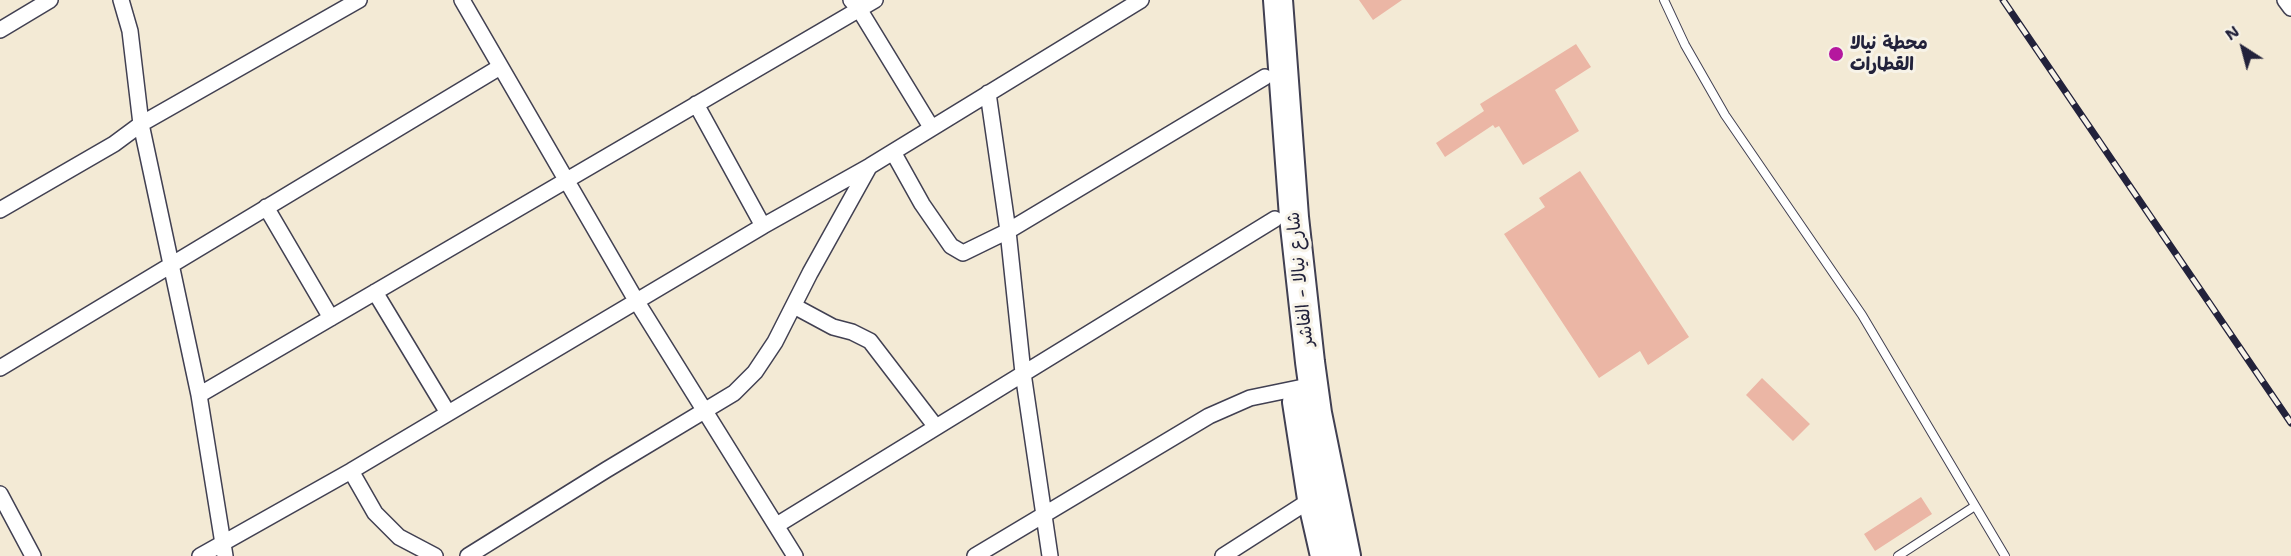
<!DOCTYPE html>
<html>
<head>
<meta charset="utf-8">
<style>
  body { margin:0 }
  #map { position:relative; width:2291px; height:556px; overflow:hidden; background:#f3ead5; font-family:"Shantell Sans",sans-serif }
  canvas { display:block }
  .north { position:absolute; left:2213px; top:18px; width:60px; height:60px; -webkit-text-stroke:4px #f7f3e8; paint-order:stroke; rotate:324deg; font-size:16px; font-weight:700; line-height:24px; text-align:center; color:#22223b }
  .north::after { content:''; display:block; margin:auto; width:21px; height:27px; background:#22223b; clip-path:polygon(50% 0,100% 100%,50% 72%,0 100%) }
</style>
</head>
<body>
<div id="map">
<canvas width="2291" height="556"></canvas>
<div class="north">N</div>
</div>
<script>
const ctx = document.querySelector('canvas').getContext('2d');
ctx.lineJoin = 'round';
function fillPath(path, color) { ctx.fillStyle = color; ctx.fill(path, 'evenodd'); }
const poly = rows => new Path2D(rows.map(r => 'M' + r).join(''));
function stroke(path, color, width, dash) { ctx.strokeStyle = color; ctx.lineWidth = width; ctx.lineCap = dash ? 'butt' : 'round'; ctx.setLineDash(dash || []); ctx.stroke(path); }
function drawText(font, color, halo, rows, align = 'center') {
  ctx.font = font + ' "Shantell Sans","Playpen Sans Arabic",sans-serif'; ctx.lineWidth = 6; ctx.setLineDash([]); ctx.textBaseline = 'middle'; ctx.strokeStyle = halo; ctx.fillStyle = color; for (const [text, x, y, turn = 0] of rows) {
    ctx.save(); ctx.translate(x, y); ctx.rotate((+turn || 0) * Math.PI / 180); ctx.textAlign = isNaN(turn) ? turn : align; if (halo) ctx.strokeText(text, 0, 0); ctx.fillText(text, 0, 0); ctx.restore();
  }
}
fillPath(poly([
  [1359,0,1402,0,1373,20],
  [1576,44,1591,67,1555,90,1579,131,1523,165,1499,126,1495,128,1493,125,1445,157,1436,143,1484,111,1480,104],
  [1580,171,1689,337,1648,365,1640,351,1599,378,1504,234,1545,207,1539,198],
  [1762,378,1810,424,1793,441,1746,395],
  [1921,497,1932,514,1875,551,1864,534]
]), '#ebb6a5');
const lane = poly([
  [1664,0,1685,45,1725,115,1862,315,2005,556],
  [1898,556,1975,506]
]);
const street = poly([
  [121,0,130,31,141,124,199,395,225,556],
  [462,0,637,302,795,556],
  [851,0,859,9,931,127],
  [2285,0,2291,8],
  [0,30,50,0],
  [988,93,1008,231,1023,373,1050,556],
  [696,104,763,226],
  [893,152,922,204,951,246,963,253,1008,231,1265,77],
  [266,207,331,318],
  [0,210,114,144,141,124,359,0],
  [375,292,448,413],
  [794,306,833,327,852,332,870,341,936,427],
  [0,368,500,67],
  [199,395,875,0],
  [351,471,375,513,399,537,435,556],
  [0,494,33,556],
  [777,525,1275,219],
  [200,556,351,471,763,226,870,166,1141,0],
  [468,556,606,470,734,393,755,372,775,342,810,273,869,167],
  [975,556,1209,416,1250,398,1313,385],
  [1223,556,1312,499]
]);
const highway = poly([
  [1278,0,1294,217,1310,362,1317,413,1346,556],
  [1297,402,1312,499,1325,556]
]);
stroke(lane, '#414052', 10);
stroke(street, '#414052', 18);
stroke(highway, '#414052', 32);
stroke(lane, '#fff', 8);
stroke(street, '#fff', 15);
stroke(highway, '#fff', 28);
const rail = poly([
  [2003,0,2291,423]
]);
stroke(rail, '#22223b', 7);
stroke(rail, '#f7f3e8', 4.5, [14]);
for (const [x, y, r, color] of [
  [1836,54,8,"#b5179e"]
]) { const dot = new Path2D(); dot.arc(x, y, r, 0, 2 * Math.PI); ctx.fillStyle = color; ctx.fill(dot); stroke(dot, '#f7f3e8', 2); }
drawText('bold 18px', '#22223b', '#f7f3e8', [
  ["محطة نيالا",1850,44],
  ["القطارات",1850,65]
], 'left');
drawText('18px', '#22223b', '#f7f3e8', [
  ["شارع نيالا - الفاشر",1301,279,-96]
]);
</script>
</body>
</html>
